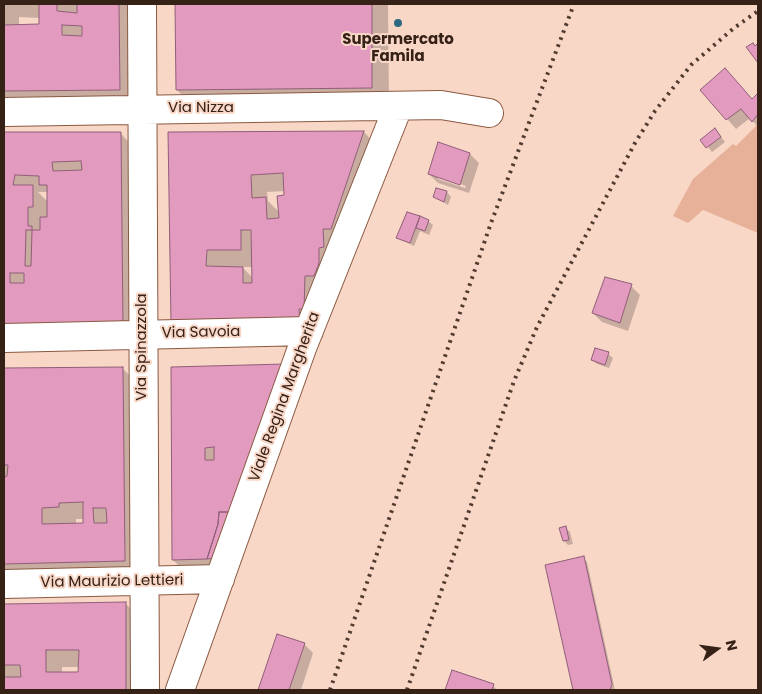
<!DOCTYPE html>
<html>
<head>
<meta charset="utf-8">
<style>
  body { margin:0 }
  #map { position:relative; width:762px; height:694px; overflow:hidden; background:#f9d7c7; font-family:Poppins,sans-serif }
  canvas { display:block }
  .frame { position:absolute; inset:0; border:5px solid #362117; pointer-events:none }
  .north { position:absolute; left:692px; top:624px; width:50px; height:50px; -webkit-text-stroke:4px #f9d7c7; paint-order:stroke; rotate:76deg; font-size:14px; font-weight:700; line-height:20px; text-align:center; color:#362117 }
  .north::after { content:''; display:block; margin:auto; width:18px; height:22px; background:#362117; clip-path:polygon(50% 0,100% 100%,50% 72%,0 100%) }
</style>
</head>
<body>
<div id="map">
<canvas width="762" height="694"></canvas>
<div class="frame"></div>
<div class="north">N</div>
</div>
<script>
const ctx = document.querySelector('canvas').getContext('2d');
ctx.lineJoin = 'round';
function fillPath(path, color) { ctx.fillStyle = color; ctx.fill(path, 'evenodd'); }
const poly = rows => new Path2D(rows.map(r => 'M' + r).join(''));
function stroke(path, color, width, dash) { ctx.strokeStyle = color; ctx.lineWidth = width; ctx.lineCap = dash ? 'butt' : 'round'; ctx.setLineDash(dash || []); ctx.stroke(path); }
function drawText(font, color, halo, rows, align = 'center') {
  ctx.font = font + ' Poppins,sans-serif'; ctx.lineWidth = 4; ctx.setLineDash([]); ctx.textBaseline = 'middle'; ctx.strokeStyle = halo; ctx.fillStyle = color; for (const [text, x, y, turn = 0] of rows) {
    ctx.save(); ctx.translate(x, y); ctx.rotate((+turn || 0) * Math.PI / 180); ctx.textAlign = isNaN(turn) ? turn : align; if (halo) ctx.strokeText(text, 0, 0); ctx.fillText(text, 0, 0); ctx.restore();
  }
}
fillPath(poly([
  [758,124,758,233,703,210,688,223,673,216,693,179,733,144,736,146]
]), '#e6b198');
fillPath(poly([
  [4,4,136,4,137,107,4,107],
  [19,17,40,18,40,26,19,26],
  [176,4,388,4,389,105,194,107,177,90],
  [702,90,753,100,758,94,758,127,750,118,736,129],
  [364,132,380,149,321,326,189,340,170,133],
  [285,191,286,197,279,212,268,201,267,192],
  [242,267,253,267,253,278],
  [4,133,121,134,138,151,140,341,4,342],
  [38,192,49,192,48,202],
  [719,134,725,142,712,152,702,140],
  [470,154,479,163,469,193,438,183,429,174],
  [438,176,466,186,465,188,438,179],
  [437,190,447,192,451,197,448,205,434,197],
  [408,213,428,221,433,225,429,235,420,231,414,246,398,238],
  [631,286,640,295,628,331,602,322,593,313],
  [608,354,613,358,609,368,597,364,592,360],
  [284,365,224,575,190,577,173,560,173,368],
  [122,368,140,385,142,578,4,581,4,369],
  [76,519,84,519,84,525,76,525],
  [566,528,570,532,573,544,568,545,564,541],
  [583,558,587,562,615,690,574,690,546,566],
  [125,603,142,620,142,690,4,690,4,605],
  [62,667,80,667,80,673,62,673],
  [278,636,304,644,313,653,301,690,259,690],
  [453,672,493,686,498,690,446,690]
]), '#0003');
const building = poly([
  [39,4,57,4,57,11,77,13,77,4,119,4,120,90,4,91,4,25,39,24,39,4],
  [62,25,82,26,82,36,62,35,62,25],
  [175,4,372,4,372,88,176,90,175,4],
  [753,43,755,46,758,43,758,63,746,47,753,43],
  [725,68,752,99,758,93,758,114,752,122,741,109,726,120,700,90,725,68],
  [715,128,721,137,706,148,700,140,715,128],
  [364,131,331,229,323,229,324,247,319,248,319,263,314,276,305,276,304,309,299,309,300,324,171,324,168,132,364,131],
  [283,173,284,195,277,196,279,218,267,219,266,197,252,198,251,175,283,173],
  [241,230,251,230,252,283,243,283,243,267,206,266,207,250,241,250,241,230],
  [4,132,121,132,123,324,4,325,4,132],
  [81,161,82,170,53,171,52,162,81,161],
  [15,175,39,176,39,185,47,185,47,217,40,217,40,230,32,230,32,226,28,226,28,207,33,207,33,185,13,185,15,175],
  [26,230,32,230,31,266,25,266,26,230],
  [10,273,24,273,24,283,10,283,10,273],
  [438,142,470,153,460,185,428,174,438,142],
  [436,188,447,191,444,202,433,197,436,188],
  [407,212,420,216,410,243,396,238,407,212],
  [420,216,429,220,425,231,416,228,420,216],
  [605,277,632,284,620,323,592,313,605,277],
  [595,348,609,352,605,365,591,360,595,348],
  [285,364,230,512,219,512,218,524,207,559,172,560,171,367,285,364],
  [214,447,214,460,205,460,205,448,214,447],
  [123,367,125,561,4,564,4,477,7,476,8,465,4,465,4,368,123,367],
  [83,502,83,523,42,524,42,508,59,507,59,503,83,502],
  [93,508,106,508,107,523,94,523,93,508],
  [219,512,230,512,214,558,207,559,218,524,219,512],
  [566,526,569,540,563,541,559,528,566,526],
  [584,556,612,684,610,690,573,690,545,565,584,556],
  [126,602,126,690,4,690,4,677,21,677,20,665,4,665,4,604,126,602],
  [46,650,79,650,78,672,46,672,46,650],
  [277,634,305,643,289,690,258,690,277,634],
  [452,670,494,684,492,690,445,690,452,670]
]);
fillPath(building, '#e29abf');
stroke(building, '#905e78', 1);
const minor = poly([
  [142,4,145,690],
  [4,112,441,105,489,113],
  [4,338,309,331],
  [4,584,220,579],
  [180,690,302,348,398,107]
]);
stroke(minor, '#8a5941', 30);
stroke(minor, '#fff', 28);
stroke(poly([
  [330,690,491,223,574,4],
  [407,690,514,381,537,327,635,143,655,111,691,65,734,28,758,11]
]), '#513a2f', 4, [2.5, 5]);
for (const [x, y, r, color] of [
  [398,23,5,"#2d6980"]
]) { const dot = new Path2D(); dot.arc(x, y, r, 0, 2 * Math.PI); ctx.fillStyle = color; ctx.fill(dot); stroke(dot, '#f9d7c7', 2); }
drawText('bold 15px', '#362117', '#f9d7c7', [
  ["Supermercato",398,40],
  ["Famila",398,57]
]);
drawText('15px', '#362117', '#f9d7c7', [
  ["Via Nizza",201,108],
  ["Via Savoia",201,333,-1],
  ["Via Spinazzola",142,347,-90],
  ["Viale Regina Margherita",285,397,-70],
  ["Via Maurizio Lettieri",112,582,-1]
]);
</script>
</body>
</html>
